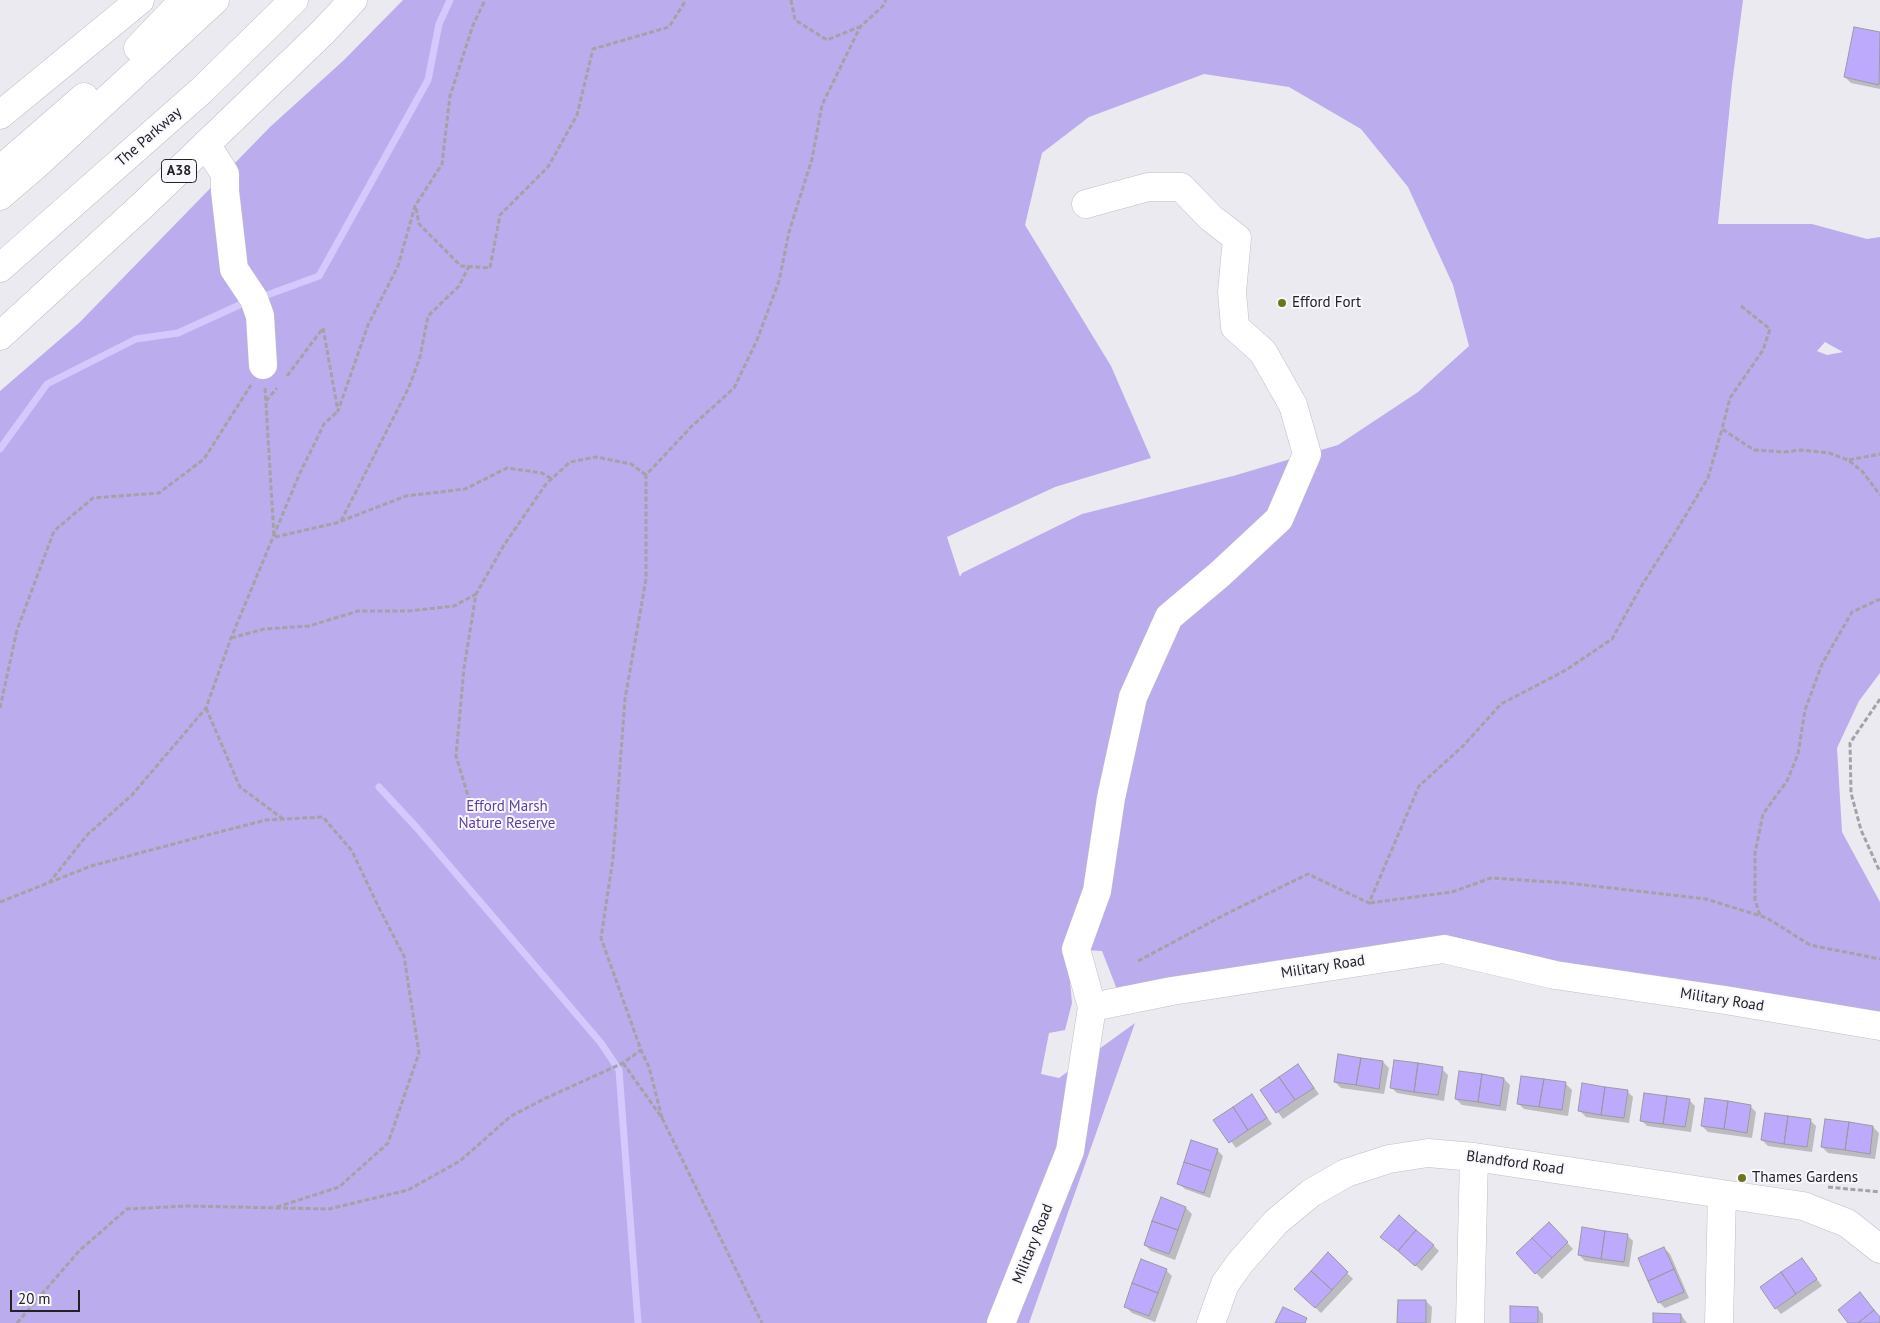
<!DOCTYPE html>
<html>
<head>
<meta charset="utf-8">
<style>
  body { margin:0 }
  #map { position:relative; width:1880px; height:1323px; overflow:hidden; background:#ebeaf0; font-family:"PT Sans",sans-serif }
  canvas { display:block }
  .scale { position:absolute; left:10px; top:1290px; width:70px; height:22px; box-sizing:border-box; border:2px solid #222124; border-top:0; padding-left:6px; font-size:15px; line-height:18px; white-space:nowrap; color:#222124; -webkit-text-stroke:4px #f8f7fd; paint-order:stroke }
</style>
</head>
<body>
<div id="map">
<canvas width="1880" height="1323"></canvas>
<div class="scale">20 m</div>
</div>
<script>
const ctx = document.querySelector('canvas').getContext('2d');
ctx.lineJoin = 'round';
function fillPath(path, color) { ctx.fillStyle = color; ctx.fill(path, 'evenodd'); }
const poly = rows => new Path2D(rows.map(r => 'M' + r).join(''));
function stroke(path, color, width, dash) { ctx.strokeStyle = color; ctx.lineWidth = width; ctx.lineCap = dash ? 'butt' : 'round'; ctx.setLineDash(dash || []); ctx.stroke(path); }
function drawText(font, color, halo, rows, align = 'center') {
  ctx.font = font + ' "PT Sans",sans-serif'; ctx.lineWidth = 4; ctx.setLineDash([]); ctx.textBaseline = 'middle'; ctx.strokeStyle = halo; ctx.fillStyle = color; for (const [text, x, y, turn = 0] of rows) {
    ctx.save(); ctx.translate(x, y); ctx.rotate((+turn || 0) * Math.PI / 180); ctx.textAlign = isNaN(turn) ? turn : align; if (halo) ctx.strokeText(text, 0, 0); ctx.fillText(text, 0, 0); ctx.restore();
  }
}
fillPath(poly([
  [403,0,1743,0,1732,84,1718,224,1812,224,1867,239,1880,237,1880,673,1859,701,1837,748,1842,832,1880,902,1880,1018,1445,942,1118,992,1102,951,1067,949,1072,1003,1065,1030,1049,1033,1041,1074,1059,1078,1135,1023,1029,1323,0,1323,0,391,79,323,270,127,344,60],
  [1204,74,1289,87,1361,129,1408,187,1453,285,1469,346,1418,392,1338,445,1233,476,1082,514,962,573,960,577,947,537,1055,487,1151,458,1111,366,1025,225,1042,153,1089,117],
  [1825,342,1843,352,1827,355,1817,351]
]), '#bbacee');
fillPath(poly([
  [1855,29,1880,34,1880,89,1851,83,1845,77],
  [1383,1062,1389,1068,1384,1094,1341,1088,1335,1082],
  [1298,1066,1319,1094,1283,1119,1262,1090],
  [1442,1069,1448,1075,1444,1101,1397,1093,1391,1087],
  [1504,1079,1510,1085,1506,1111,1462,1105,1456,1099],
  [1566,1084,1572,1090,1568,1116,1524,1109,1518,1103],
  [1627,1091,1633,1097,1629,1123,1586,1117,1580,1111],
  [1252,1096,1272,1124,1236,1148,1215,1120],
  [1689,1100,1695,1106,1691,1132,1647,1126,1641,1120],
  [1750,1106,1756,1112,1752,1138,1708,1132,1702,1126],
  [1810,1120,1816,1126,1812,1152,1768,1146,1762,1140],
  [1873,1127,1879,1133,1875,1159,1828,1153,1822,1147],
  [1217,1150,1223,1156,1210,1198,1185,1189,1179,1184],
  [1162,1199,1186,1208,1192,1214,1175,1260,1151,1251,1145,1245],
  [1549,1223,1573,1249,1542,1279,1517,1254],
  [1627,1235,1633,1241,1629,1267,1585,1261,1579,1255],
  [1388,1242,1433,1245,1439,1251,1422,1271],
  [1664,1248,1670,1254,1689,1298,1665,1308,1659,1302],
  [1328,1254,1353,1279,1321,1313,1296,1289],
  [1802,1259,1822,1286,1781,1314,1776,1308],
  [1166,1270,1172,1276,1155,1322,1132,1313,1126,1307],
  [1426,1301,1432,1307,1431,1323,1399,1323],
  [1537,1308,1543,1314,1543,1323,1511,1323],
  [1681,1315,1687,1323,1654,1323]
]), '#0003');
stroke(poly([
  [259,298,319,276,428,80,439,24,450,0],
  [0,449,47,384,136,339,178,333,248,301],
  [379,787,417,828,601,1043,619,1070,638,1323]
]), '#d4c9fc', 7);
const building = poly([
  [1854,27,1880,32,1879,85,1844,77,1854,27],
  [1338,1054,1361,1058,1356,1085,1334,1082,1338,1054],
  [1361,1058,1383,1061,1379,1089,1356,1085,1361,1058],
  [1394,1060,1418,1063,1414,1092,1390,1088,1394,1060],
  [1418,1063,1443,1067,1438,1095,1414,1092,1418,1063],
  [1298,1064,1314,1088,1295,1100,1279,1077,1298,1064],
  [1459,1071,1482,1074,1478,1102,1455,1099,1459,1071],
  [1482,1074,1504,1078,1500,1106,1478,1102,1482,1074],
  [1521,1076,1544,1079,1539,1107,1517,1104,1521,1076],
  [1279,1077,1295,1100,1276,1113,1260,1090,1279,1077],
  [1544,1079,1566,1082,1562,1110,1539,1107,1544,1079],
  [1582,1083,1605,1087,1601,1115,1578,1111,1582,1083],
  [1605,1087,1628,1090,1624,1118,1601,1115,1605,1087],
  [1644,1093,1667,1096,1663,1124,1640,1121,1644,1093],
  [1252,1094,1267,1118,1248,1130,1233,1107,1252,1094],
  [1667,1096,1690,1099,1685,1127,1663,1124,1667,1096],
  [1705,1098,1728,1101,1724,1129,1701,1126,1705,1098],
  [1728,1101,1751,1105,1747,1133,1724,1129,1728,1101],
  [1233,1107,1248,1130,1229,1143,1213,1120,1233,1107],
  [1765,1113,1788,1116,1784,1144,1761,1140,1765,1113],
  [1788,1116,1811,1119,1807,1147,1784,1144,1788,1116],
  [1825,1119,1849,1122,1845,1150,1821,1147,1825,1119],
  [1849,1122,1873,1126,1870,1154,1845,1150,1849,1122],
  [1191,1140,1218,1149,1211,1171,1184,1162,1191,1140],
  [1184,1162,1211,1171,1204,1193,1177,1184,1184,1162],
  [1161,1197,1186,1207,1178,1230,1152,1221,1161,1197],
  [1399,1215,1416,1230,1398,1251,1380,1237,1399,1215],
  [1152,1221,1178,1230,1169,1254,1144,1245,1152,1221],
  [1549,1222,1568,1242,1552,1258,1532,1238,1549,1222],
  [1582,1227,1605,1231,1601,1259,1578,1255,1582,1227],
  [1416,1230,1434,1245,1415,1266,1398,1251,1416,1230],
  [1605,1231,1628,1234,1624,1262,1601,1259,1605,1231],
  [1532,1238,1552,1258,1535,1274,1516,1253,1532,1238],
  [1664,1247,1674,1269,1648,1281,1638,1258,1664,1247],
  [1328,1252,1348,1272,1332,1290,1311,1271,1328,1252],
  [1802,1258,1817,1279,1796,1294,1781,1272,1802,1258],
  [1141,1259,1167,1269,1158,1293,1132,1283,1141,1259],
  [1674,1269,1684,1292,1658,1303,1648,1281,1674,1269],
  [1311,1271,1332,1290,1315,1308,1294,1289,1311,1271],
  [1781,1272,1796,1294,1775,1309,1760,1287,1781,1272],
  [1132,1283,1158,1293,1149,1316,1124,1307,1132,1283],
  [1860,1292,1874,1310,1858,1323,1848,1323,1838,1310,1860,1292],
  [1398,1300,1426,1300,1426,1323,1397,1323,1398,1300],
  [1510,1306,1538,1307,1538,1322,1536,1323,1510,1323,1510,1306],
  [1283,1307,1307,1318,1305,1323,1275,1323,1283,1307],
  [1874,1310,1880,1317,1880,1323,1858,1323,1874,1310],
  [1653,1313,1681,1314,1681,1323,1653,1323,1653,1313]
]);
fillPath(building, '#beaafd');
stroke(building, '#9b9aa0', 1);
const minor = poly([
  [206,144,225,174,225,191,234,269,254,299,260,316,263,365],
  [1092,1007,1172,991,1444,949,1555,975,1725,1000,1880,1026],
  [1001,1323,1070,1151,1092,1007,1076,949,1097,891,1111,798,1133,697,1169,617,1220,574,1279,519,1307,454,1293,405,1263,352,1235,327,1232,292,1237,238,1211,218,1181,187,1148,187,1086,204],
  [1211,1323,1225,1284,1240,1263,1276,1222,1311,1193,1346,1173,1389,1159,1428,1153,1474,1157,1803,1206,1847,1223,1880,1249],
  [1470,1323,1474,1157],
  [1719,1323,1722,1194]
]);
const highway = poly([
  [138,48,184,0],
  [0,115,140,0],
  [0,170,84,97],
  [0,196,36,165,215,0],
  [0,268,202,90,294,0],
  [0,336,145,203,323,32,353,0]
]);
stroke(minor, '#c0bfc5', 29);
stroke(highway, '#c0bfc5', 29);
stroke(poly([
  [791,0,795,20,827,40,859,27],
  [416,208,419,224,461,266,490,268,500,215,548,167,577,115,593,49,669,27,686,0],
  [1741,306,1770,329,1763,350,1730,398,1722,429,1754,450,1783,452,1802,450,1829,453,1848,460,1862,471,1880,495],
  [287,376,323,328,338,411,368,325,398,266,415,206,442,164,450,96,473,25,485,0],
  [265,388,274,536],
  [266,401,277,388],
  [1849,460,1880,454],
  [341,521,409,387,420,357,428,316,459,286,469,266],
  [275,537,336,523,406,496,465,489,507,468,542,473,552,479],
  [231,638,264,629,309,626,358,611,409,611,454,606,476,594],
  [1880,699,1850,743,1851,793,1861,830,1880,872],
  [0,708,17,630,54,531,93,498,159,493,204,459,251,385],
  [206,708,240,787,283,819],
  [472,809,456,756,464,668,476,594,504,545,546,484,570,462,596,457,631,464,646,475],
  [49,883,87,835,132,795,206,708,231,638,299,475,324,424,338,411],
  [0,902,91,866,196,838,266,820,323,817,352,851,379,908,404,956,419,1053,388,1143,339,1187,277,1207],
  [1370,903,1452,892,1491,878,1568,883,1706,899,1767,918,1810,945,1880,959],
  [1760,915,1755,900,1755,853,1763,814,1787,781,1798,754,1805,710,1822,664,1852,612,1880,599],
  [1138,961,1226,914,1308,874,1369,903,1419,786,1463,746,1501,704,1566,670,1612,639,1642,585,1675,533,1708,478,1722,429],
  [623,1063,662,1118,762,1323],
  [662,1118,649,1067,641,1050,601,938,613,858,625,699,646,579,646,475,691,427,734,388,757,340,779,281,789,232,812,159,822,105,860,27,883,6,886,0],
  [1828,1187,1880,1192],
  [17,1323,79,1251,127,1209,186,1206,329,1209,408,1190,460,1161,511,1116,544,1099,623,1063,641,1050]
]), '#a3a2a7', 3, [5, 2.5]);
stroke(minor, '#fff', 28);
stroke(highway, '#fff', 28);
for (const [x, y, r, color] of [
  [1282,303,5,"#6c741c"],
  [1742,1178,5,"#6c741c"]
]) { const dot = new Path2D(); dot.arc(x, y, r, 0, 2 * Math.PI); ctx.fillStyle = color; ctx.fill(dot); stroke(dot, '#f8f7fd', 2); }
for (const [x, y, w] of [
  [179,171,35]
]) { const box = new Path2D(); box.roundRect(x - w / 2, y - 11.5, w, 23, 4); ctx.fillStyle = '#f8f7fd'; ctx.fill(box); stroke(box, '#222124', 1); }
drawText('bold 14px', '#222124', null, [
  ["A38",179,171]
]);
drawText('15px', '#222124', '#f8f7fd', [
  ["The Parkway",149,137,-41],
  ["Military Road",1323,967,-9],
  ["Military Road",1722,1000,9],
  ["Blandford Road",1515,1163,8],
  ["Military Road",1033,1244,-68]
]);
drawText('15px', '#222124', '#f8f7fd', [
  ["Efford Fort",1292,303],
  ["Thames Gardens",1752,1178]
], 'left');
drawText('15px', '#5e3f9e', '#f8f7fd', [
  ["Efford Marsh",507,807],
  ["Nature Reserve",507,824]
]);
</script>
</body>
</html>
